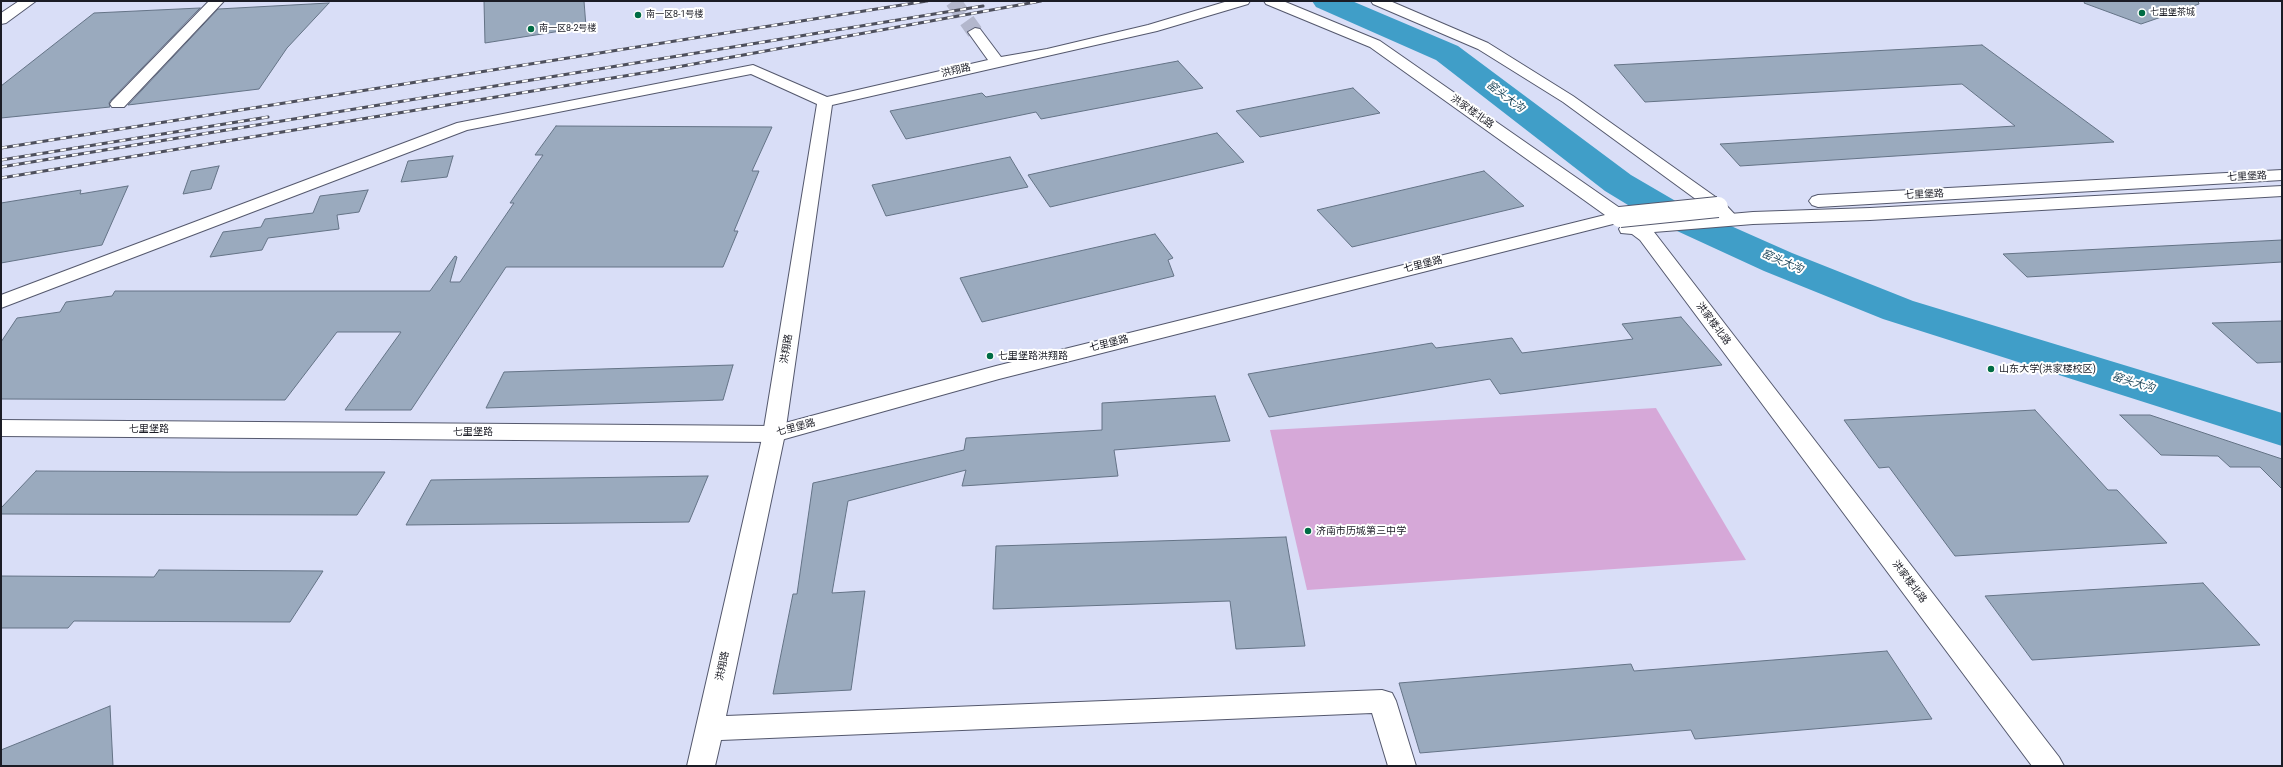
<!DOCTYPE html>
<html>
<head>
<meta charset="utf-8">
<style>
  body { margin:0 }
  #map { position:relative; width:2283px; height:767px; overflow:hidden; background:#d9def7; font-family:Roboto,sans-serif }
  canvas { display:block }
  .frame { position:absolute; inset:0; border:2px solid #1b1c25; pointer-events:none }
</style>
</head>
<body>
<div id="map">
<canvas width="2283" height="767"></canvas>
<div class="frame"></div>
</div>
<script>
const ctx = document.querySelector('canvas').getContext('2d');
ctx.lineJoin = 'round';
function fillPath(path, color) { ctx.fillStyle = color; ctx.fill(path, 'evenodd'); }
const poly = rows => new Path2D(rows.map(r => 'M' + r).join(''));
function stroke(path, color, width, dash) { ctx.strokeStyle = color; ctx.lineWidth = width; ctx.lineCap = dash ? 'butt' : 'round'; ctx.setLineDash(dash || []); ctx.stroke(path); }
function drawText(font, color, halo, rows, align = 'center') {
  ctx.font = font + ' Roboto,"Noto Sans SC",sans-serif'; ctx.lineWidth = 4; ctx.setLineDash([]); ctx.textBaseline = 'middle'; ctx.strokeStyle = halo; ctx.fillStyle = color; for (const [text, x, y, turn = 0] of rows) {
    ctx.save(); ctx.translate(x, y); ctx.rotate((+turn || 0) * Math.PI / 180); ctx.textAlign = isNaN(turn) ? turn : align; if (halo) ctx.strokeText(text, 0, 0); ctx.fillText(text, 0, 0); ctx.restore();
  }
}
fillPath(poly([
  [1656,408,1746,560,1307,590,1270,430]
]), '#d6a8d8');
fillPath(poly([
  [1312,1,1352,1,1458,46,1631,175,1679,203,1792,253,1913,301,2282,413,2282,446,1883,319,1764,271,1651,219,1605,191,1436,60,1316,7,1312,1]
]), '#409ec8');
const building = poly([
  [484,1,584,1,586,27,485,43,484,1],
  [2085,1,2198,1,2199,4,2141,24,2084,3,2085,1],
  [329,3,287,48,259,89,128,105,218,9,329,3],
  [200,8,111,100,109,103,110,107,1,118,1,86,94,13,200,8],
  [1982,45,2114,142,1740,166,1720,144,2015,126,1962,84,1645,102,1614,65,1982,45],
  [1178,61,1203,88,1041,119,1036,112,906,139,890,111,982,93,986,97,1178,61],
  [1353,88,1380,113,1260,137,1236,111,1353,88],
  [556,126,772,127,752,171,759,171,734,231,738,231,723,267,506,267,411,410,345,410,401,332,337,332,285,400,1,399,1,342,17,318,60,312,66,302,112,296,115,291,430,291,455,256,457,257,450,282,460,282,514,203,510,203,543,155,535,155,556,126],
  [1217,133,1244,162,1050,207,1028,175,1217,133],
  [453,156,447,177,401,182,408,161,453,156],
  [1010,157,1028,187,886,216,872,185,1010,157],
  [219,166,211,189,183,194,191,171,219,166],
  [1484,171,1524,206,1352,247,1317,210,1484,171],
  [128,186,102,245,1,263,1,203,81,190,80,194,128,186],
  [368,190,359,212,337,215,339,229,268,238,262,250,210,257,223,232,261,227,265,219,313,213,320,196,368,190],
  [1155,234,1173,258,1168,260,1174,276,982,322,960,278,1155,234],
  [2282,240,2282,262,2027,277,2003,254,2282,240],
  [1681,317,1722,365,1500,394,1490,379,1269,417,1248,374,1432,343,1436,348,1512,338,1522,353,1633,339,1622,324,1681,317],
  [2282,321,2282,362,2257,363,2212,323,2282,321],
  [733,365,723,400,486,408,504,372,733,365],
  [1215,396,1230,441,1114,450,1118,476,962,486,966,470,848,501,832,593,865,591,851,690,773,694,793,594,797,594,813,483,964,450,966,438,1102,430,1102,403,1215,396],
  [2035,410,2108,490,2117,490,2167,543,1955,556,1889,467,1879,468,1844,420,2035,410],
  [2120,415,2150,415,2282,459,2282,489,2260,467,2230,467,2218,456,2161,455,2120,415],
  [36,471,228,472,385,472,357,515,1,514,1,508,36,471],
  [708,476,689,522,406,525,431,480,708,476],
  [1286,537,1305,646,1236,649,1230,601,993,609,996,546,1286,537],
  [159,570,323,571,290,622,74,621,68,628,1,628,1,576,154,577,159,570],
  [2203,583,2260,645,2032,660,1985,596,2203,583],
  [1887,651,1932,719,1695,739,1691,730,1420,753,1399,683,1631,664,1634,671,1887,651],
  [110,706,113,766,1,766,1,750,110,706]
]);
fillPath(building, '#9aaabe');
stroke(building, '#647386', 1);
stroke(poly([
  [953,1,975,32]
]), '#b3b7cd', 16, [16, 8]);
const street = poly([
  [209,1,224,1,124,107,112,107,110,104,112,101,209,1],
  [1228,1,1250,1,1248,4,1157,31,832,105,785,434,726,716,1382,690,1392,693,1396,701,1416,766,1388,766,1372,713,721,740,715,766,687,766,763,434,817,104,751,74,467,130,1,308,1,295,457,123,753,65,827,97,988,60,968,32,975,28,980,29,1001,57,1047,49,1148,25,1228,1],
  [1371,1,1390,1,1488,43,1573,96,1724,203,1740,220,1737,224,1731,225,1725,224,1712,211,1563,102,1478,49,1373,4,1371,1]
]);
const secondary = poly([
  [19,1,36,1,6,23,1,24,1,13,19,1],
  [1264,1,1283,1,1380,41,1640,222,1753,212,1870,208,2282,186,2282,196,1870,220,1753,224,1654,232,2059,757,2064,766,2032,766,1640,240,1632,234,1621,233,1619,229,1621,226,1617,223,999,379,774,442,1,436,1,420,774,426,996,366,1605,215,1370,47,1266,4,1264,1],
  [2282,170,2282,180,1818,207,1812,205,1809,201,1812,197,1818,195,2282,170]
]);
stroke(street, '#54586d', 2);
stroke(secondary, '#54586d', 2);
fillPath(street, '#fff');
fillPath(secondary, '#fff');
const rail = poly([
  [1,148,927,1],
  [1,160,268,117],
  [1,167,983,6],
  [1,178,655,71,1041,1]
]);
stroke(rail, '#4d4f5c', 3);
stroke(rail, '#fff', 2, [6]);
const secondaryBridge = poly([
  [1620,217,1718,207]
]);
stroke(secondaryBridge, '#54586d', 22, []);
stroke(secondaryBridge, '#fff', 20);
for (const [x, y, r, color] of [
  [2142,13,4,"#006c44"],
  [638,15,4,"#006c44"],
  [531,29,4,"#006c44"],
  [990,356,4,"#006c44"],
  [1991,369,4,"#006c44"],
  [1308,531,4,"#006c44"]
]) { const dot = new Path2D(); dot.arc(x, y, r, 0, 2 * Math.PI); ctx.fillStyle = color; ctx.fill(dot); stroke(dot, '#fff', 1.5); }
drawText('9px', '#1b1c25', '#fff', [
  ["七里堡茶城",2150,13],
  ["南一区8-1号楼",646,15],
  ["南一区8-2号楼",539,29]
], 'left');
drawText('10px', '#1b1c25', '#fff', [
  ["洪翔路",956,71,-13],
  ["洪家楼北路",1472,112,35],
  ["七里堡路",2247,177,-3],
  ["七里堡路",1924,195,-3],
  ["七里堡路",1423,265,-14],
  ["洪家楼北路",1713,324,53],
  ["七里堡路",1109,344,-14],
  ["洪翔路",787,349,-81],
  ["七里堡路",796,428,-15],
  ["七里堡路",149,429],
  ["七里堡路",473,432],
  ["洪家楼北路",1909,582,53],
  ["洪翔路",723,666,-78]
]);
drawText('10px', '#1b1c25', '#fff', [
  ["七里堡路洪翔路",998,356],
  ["山东大学(洪家楼校区)",1999,369],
  ["济南市历城第三中学",1316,531]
], 'left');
drawText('italic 11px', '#21495c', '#fff', [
  ["窑头大沟",1505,97,37],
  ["窑头大沟",1782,262,23],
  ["窑头大沟",2133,383,17]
]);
</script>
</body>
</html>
